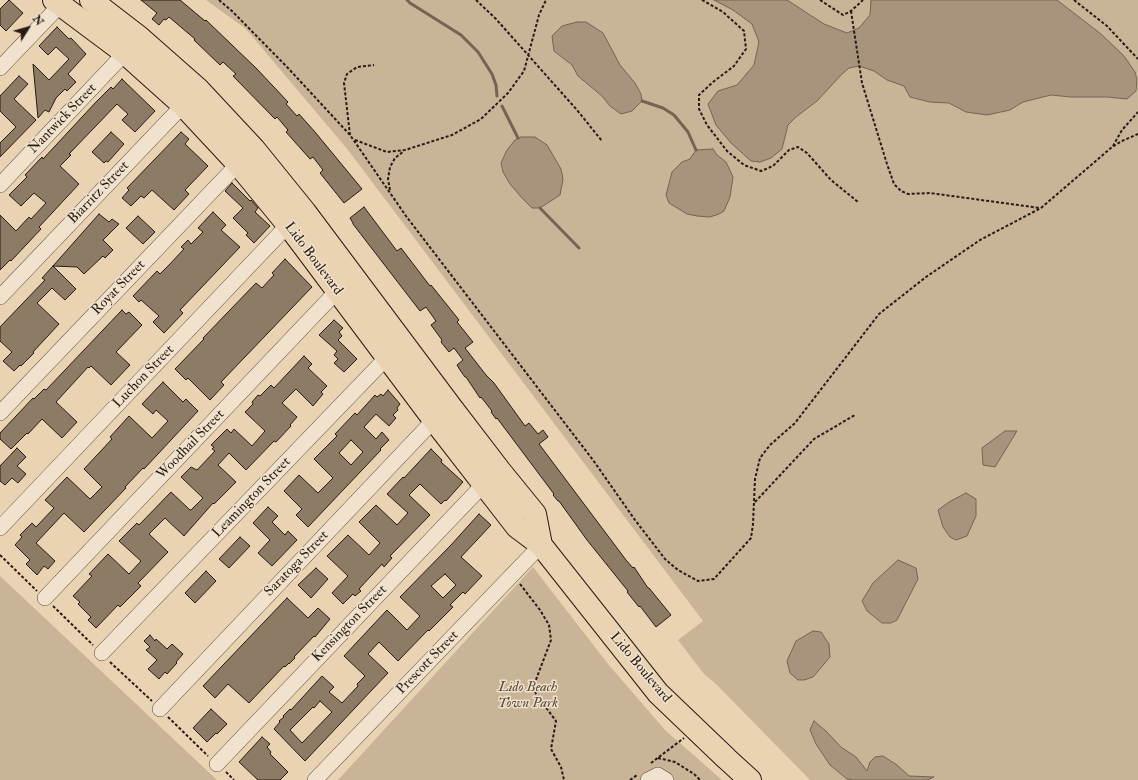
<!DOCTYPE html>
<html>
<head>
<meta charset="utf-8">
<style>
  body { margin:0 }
  #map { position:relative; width:1138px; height:780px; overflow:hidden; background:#ead3b2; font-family:"IM FELL Double Pica",serif }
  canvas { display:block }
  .north { position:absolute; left:8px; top:8px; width:40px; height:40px; -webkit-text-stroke:3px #f1e2cd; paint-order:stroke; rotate:53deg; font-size:11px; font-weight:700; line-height:16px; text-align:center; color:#281b13 }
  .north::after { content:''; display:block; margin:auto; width:14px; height:18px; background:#281b13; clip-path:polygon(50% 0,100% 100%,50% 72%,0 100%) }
</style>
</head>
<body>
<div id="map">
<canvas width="1138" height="780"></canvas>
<div class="north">N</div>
</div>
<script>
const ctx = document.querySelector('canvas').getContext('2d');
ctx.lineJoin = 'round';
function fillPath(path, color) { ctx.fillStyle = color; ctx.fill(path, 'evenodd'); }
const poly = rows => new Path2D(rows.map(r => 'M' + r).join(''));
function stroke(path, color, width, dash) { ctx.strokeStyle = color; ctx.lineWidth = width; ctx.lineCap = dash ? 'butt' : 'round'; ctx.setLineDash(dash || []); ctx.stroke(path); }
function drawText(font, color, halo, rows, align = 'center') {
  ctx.font = font + ' "IM FELL Double Pica",serif'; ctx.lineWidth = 3; ctx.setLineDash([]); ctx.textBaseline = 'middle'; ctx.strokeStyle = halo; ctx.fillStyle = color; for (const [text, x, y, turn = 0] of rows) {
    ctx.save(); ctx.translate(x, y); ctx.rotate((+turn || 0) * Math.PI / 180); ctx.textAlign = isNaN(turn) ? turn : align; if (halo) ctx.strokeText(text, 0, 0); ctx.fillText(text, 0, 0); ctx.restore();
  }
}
fillPath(poly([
  [206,0,1138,0,1138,780,810,780,716,684,704,674,678,640,703,621,348,150,246,29],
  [533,567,608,664,665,730,722,780,338,780],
  [0,576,217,780,0,780]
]), '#c9b497');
const water = poly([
  [714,0,787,0,824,24,847,33,859,28,870,15,871,0,1057,0,1101,34,1124,56,1135,72,1137,80,1136,91,1127,99,1107,97,1071,97,1051,95,1023,102,1010,110,987,115,966,112,949,103,930,102,910,97,904,86,887,80,874,71,859,66,849,68,842,74,817,101,796,117,788,125,782,149,771,158,760,162,751,161,731,143,716,125,708,104,718,91,737,85,754,65,759,42,752,24,733,10,714,0],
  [577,22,586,22,603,33,620,65,635,83,641,94,642,101,632,111,621,114,610,106,602,96,578,76,572,65,554,51,552,36,562,26,577,22],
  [521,137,535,137,547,145,561,169,563,179,560,195,540,208,532,208,522,198,510,184,503,172,501,163,507,150,515,140,521,137],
  [713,149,717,155,726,162,733,177,730,197,724,211,719,214,710,217,697,216,687,214,669,203,666,195,672,172,682,162,690,159,696,150,713,149],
  [1005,431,1017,431,995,467,983,465,982,448,1005,431],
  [966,493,976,499,976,516,967,536,956,540,950,537,943,527,938,510,949,502,966,493],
  [898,560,916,568,918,579,897,620,891,623,882,623,867,611,862,601,873,583,898,560],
  [813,631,821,632,829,644,830,657,813,677,804,680,798,680,790,673,787,661,796,641,813,631],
  [814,721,827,732,841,747,856,757,867,771,870,762,875,757,883,756,897,765,909,776,934,777,927,780,853,780,847,779,830,765,816,744,810,730,814,721]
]);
fillPath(water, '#a8947c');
stroke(water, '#756452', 1);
stroke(poly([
  [407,0,410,3,461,35,478,52,492,74,496,85,497,96],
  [642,101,663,108,674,115,688,132,696,150],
  [502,106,518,138],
  [540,208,579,248]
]), '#756452', 3);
const building = poly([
  [9,0,23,13,6,31,0,25,0,9,9,0],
  [141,0,180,0,205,21,206,20,257,69,288,102,286,104,297,116,299,114,315,132,362,189,344,203,320,173,323,170,313,157,310,159,286,132,288,130,277,117,275,119,233,76,236,74,223,62,220,65,194,40,195,39,169,17,166,20,164,19,159,25,152,19,157,13,141,0],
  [57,27,69,39,71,38,86,54,68,74,76,82,67,91,65,89,56,98,49,112,45,110,38,118,33,64,49,80,69,59,56,47,48,55,39,46,57,27],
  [19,76,28,84,14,99,36,120,0,157,0,143,16,127,0,111,0,96,19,76],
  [122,79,155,111,135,132,122,120,128,114,117,104,69,154,71,155,60,166,79,184,39,227,41,229,11,261,10,260,0,270,0,215,16,231,29,217,31,219,46,203,34,193,21,206,9,195,27,177,25,175,42,157,43,159,96,102,111,87,113,89,122,79],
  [111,132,124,144,108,162,106,161,104,163,92,152,111,132],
  [181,132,189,139,185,144,208,166,185,190,189,194,174,210,152,190,144,198,141,196,131,206,122,198,129,190,127,188,181,132],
  [232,183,250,201,251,200,258,208,255,212,270,226,254,243,246,235,248,233,233,218,243,208,225,191,232,183],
  [364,207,397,251,401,248,430,286,431,285,459,320,457,322,473,342,465,348,486,375,494,383,525,426,529,423,538,434,543,430,548,437,539,444,626,560,633,568,634,567,648,588,649,588,671,615,656,627,640,606,639,607,627,592,628,591,587,540,559,501,558,501,553,495,554,494,497,418,496,419,491,412,492,411,481,397,480,398,466,377,465,377,460,370,457,365,463,360,454,348,449,352,441,342,442,340,431,325,436,321,426,307,420,311,353,224,353,223,350,218,364,207],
  [213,212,226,225,221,230,240,247,180,310,183,313,164,333,153,322,159,316,141,300,139,302,133,296,157,271,160,274,169,265,184,249,181,247,188,240,191,244,203,232,198,228,213,212],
  [99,214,109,222,112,219,119,224,103,240,113,250,105,258,103,256,84,274,77,267,53,266,99,214],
  [138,216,155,232,143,244,126,228,138,216],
  [285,259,312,287,221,382,224,385,210,400,188,378,186,380,175,369,204,339,203,338,256,283,262,288,274,275,272,273,285,259],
  [53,266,76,289,65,300,52,288,37,303,59,324,33,352,34,353,21,366,20,365,14,371,3,361,12,352,0,341,0,327,45,280,42,278,53,266],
  [122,310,126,314,129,312,142,325,116,352,130,365,111,385,91,366,89,368,88,367,56,402,77,422,62,438,42,419,28,434,27,433,11,449,0,439,0,433,33,398,34,399,44,389,46,390,122,310],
  [334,320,343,328,339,332,342,336,338,340,357,359,344,372,334,363,338,359,334,355,337,351,319,335,334,320],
  [304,356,312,364,308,368,327,386,321,392,323,394,313,406,296,389,282,403,297,417,290,425,291,426,276,442,274,441,246,470,229,453,218,465,236,482,214,504,213,503,184,536,165,518,149,534,168,552,138,583,141,586,120,607,118,605,96,628,88,620,91,617,78,604,80,602,73,596,92,576,89,574,108,554,129,574,141,561,119,541,137,523,139,525,171,492,190,510,191,510,203,498,181,477,191,467,197,470,215,451,212,449,214,447,211,445,227,429,231,433,234,429,252,446,265,431,245,412,253,404,252,402,258,395,260,396,271,385,274,388,304,356],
  [163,382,183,402,186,399,198,411,144,469,143,468,125,487,126,488,84,532,64,513,36,543,55,561,48,569,44,566,37,575,26,564,30,560,15,545,22,537,20,535,32,523,36,527,54,508,45,500,67,477,90,499,102,487,84,469,112,439,110,437,129,416,152,438,168,421,156,410,153,414,142,404,163,382],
  [388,390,400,404,397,408,398,410,393,415,396,418,389,426,376,414,364,427,376,439,382,432,389,440,380,449,381,450,308,527,296,515,302,509,284,491,299,475,318,493,333,478,314,459,337,436,335,434,355,413,357,415,375,395,377,397,381,394,383,396,388,390],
  [351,440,363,452,351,465,339,453,351,440],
  [17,448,26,457,17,466,26,474,18,483,12,478,5,485,0,481,0,466,17,448],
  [431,449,442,460,441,462,463,482,446,501,445,500,441,504,420,484,409,495,430,515,390,556,392,558,384,567,382,564,359,589,361,591,355,596,353,594,343,604,332,593,348,576,327,556,348,535,369,555,380,543,359,522,376,505,397,525,408,513,387,494,403,477,404,478,431,449],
  [268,507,278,516,272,522,285,535,288,531,297,540,272,566,258,553,270,540,253,523,268,507],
  [479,514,491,525,461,557,482,576,465,594,463,592,450,605,453,607,429,631,428,630,398,661,379,642,368,654,388,673,305,761,274,729,280,722,279,721,284,717,283,716,290,709,291,710,322,676,334,687,329,692,342,703,358,686,357,684,365,676,344,656,387,610,407,630,420,616,400,597,451,545,479,514],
  [445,574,456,585,443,598,431,586,445,574],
  [320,701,332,712,302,743,290,730,313,707,314,708,320,701],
  [240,537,250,546,229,568,219,559,240,537],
  [316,568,328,579,311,598,298,585,316,568],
  [206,571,216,581,195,603,185,593,206,571],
  [287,598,308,618,318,608,330,619,315,637,314,636,294,657,295,658,289,664,289,663,285,667,284,666,249,703,228,684,215,698,203,686,287,598],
  [150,635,155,641,156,639,167,649,172,644,183,654,176,662,177,663,167,674,165,672,159,679,148,669,157,660,146,650,150,647,144,641,150,635],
  [211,709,227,724,217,734,216,733,207,742,193,728,211,709],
  [262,737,270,744,267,747,271,752,270,754,288,772,280,780,258,780,239,762,262,737]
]);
fillPath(building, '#8d7b66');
stroke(building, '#281b13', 1);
const minor = poly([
  [0,68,61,4],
  [0,185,125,53],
  [0,297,189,99],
  [0,413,238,164],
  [0,528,288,225],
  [45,598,337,291],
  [102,653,393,351],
  [160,709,434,420],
  [217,764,483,485],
  [315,780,541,545],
  [648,780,658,775,666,780]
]);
const highway = poly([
  [54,0,125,53,183,105,238,164,288,225,434,420,517,527,541,545,658,693,727,759,750,780],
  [91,0,139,37,198,89,254,149,305,212,451,407,500,471,535,514,541,545]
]);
stroke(minor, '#58493b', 16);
stroke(highway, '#281b13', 24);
stroke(poly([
  [219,0,232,11,288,68,350,135,406,216,593,460,635,520,665,559,678,570,698,581,714,579,751,538,753,524,755,479,760,458,770,445,795,423,879,314,926,277,980,240,1041,208,1112,147,1122,141,1138,134],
  [476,0,496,19,577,110,602,141],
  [702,0,723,12,744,31,746,49,734,66,713,82,699,95,699,109,707,125,727,151,744,165,761,171,773,166,789,150,798,147,807,153,831,180,858,202],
  [820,0,843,15,851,11,863,0],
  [1074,0,1107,26,1138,59],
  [851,11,862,83,887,164,894,184,901,191,908,194,930,193,1040,208],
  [350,135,344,83,347,74,357,67,374,65],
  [355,140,387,152,405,150,452,135,481,119,508,93,524,71,539,15,546,0],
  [1113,146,1122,130,1138,112],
  [390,190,388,179,390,167,395,158,404,151],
  [755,502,814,439,855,415],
  [0,555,37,591],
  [520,584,540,610,549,625,551,640,534,685,536,694,556,721,551,749,561,767,564,780],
  [53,606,93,645],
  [110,662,152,701],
  [168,717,208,756],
  [658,758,675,762,694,774,700,780],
  [651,763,684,738],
  [226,772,234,780],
  [630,780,637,775]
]), '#281b13', 2, [3, 2]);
stroke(minor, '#f1e2cd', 15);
stroke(highway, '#ead3b2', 22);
drawText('14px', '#281b13', '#f1e2cd', [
  ["Nantwick Street",63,119,-46],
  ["Biarritz Street",99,193,-46],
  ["Lido Boulevard",313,259,53],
  ["Royat Street",119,288,-46],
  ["Luchon Street",144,377,-46],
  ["Woodhail Street",191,445,-46],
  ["Leamington Street",252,498,-46],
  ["Saratoga Street",297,564,-46],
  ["Kensington Street",350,624,-46],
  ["Prescott Street",428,663,-46],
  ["Lido Boulevard",640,668,50]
]);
drawText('italic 14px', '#58493b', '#f1e2cd', [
  ["Lido Beach",528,688],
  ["Town Park",528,704]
]);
</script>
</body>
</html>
